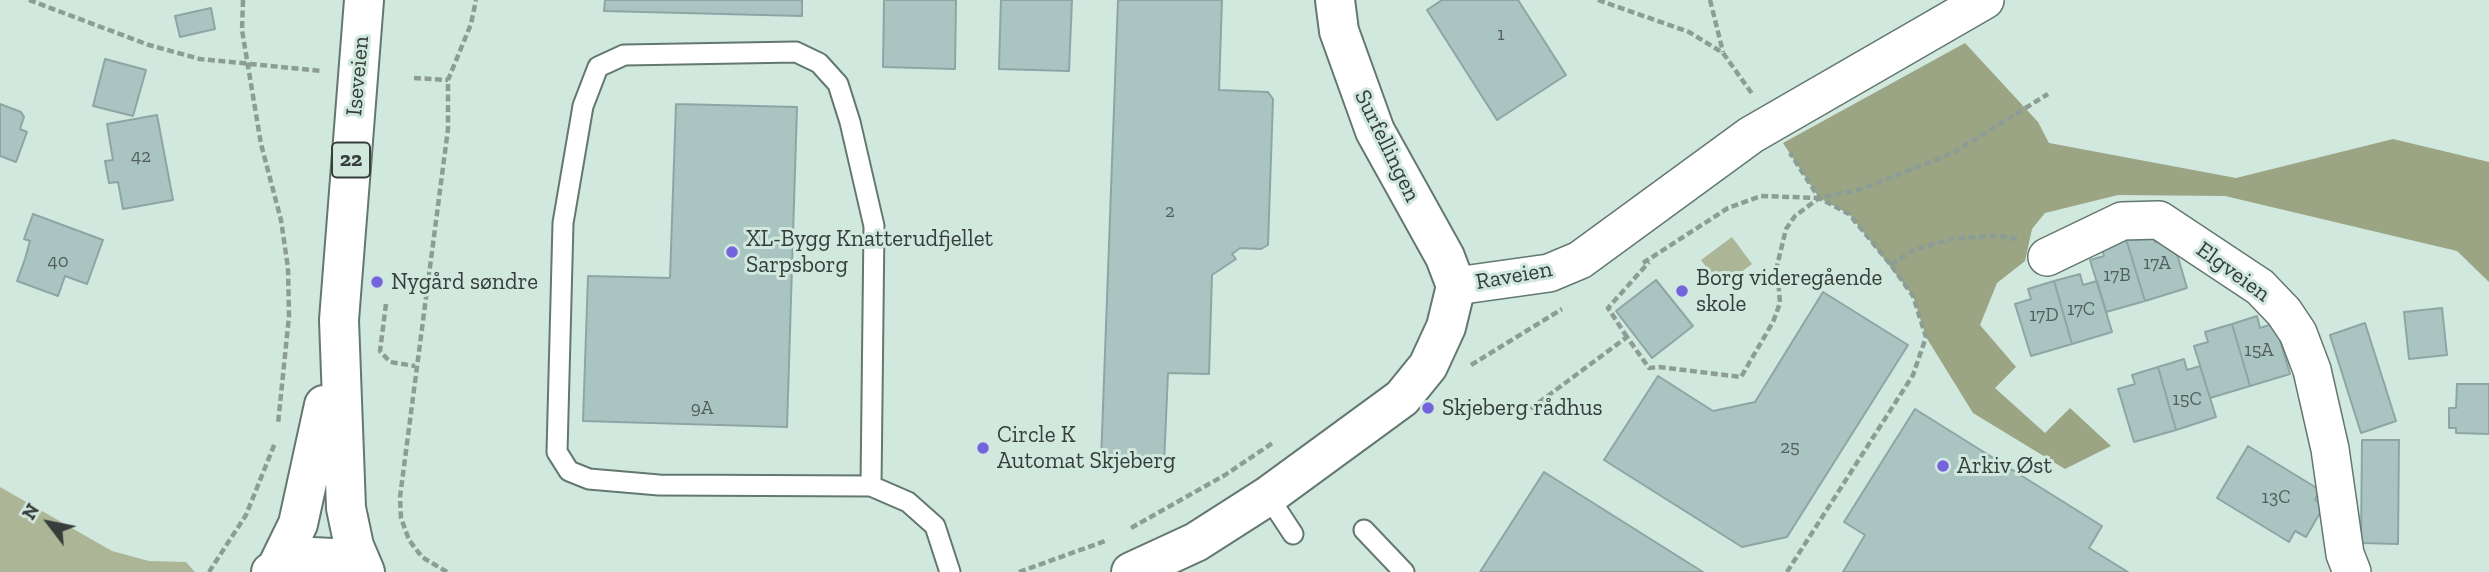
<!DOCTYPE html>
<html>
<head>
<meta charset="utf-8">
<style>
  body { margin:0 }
  #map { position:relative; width:2489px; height:572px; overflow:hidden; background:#d1e8de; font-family:"Zilla Slab",serif }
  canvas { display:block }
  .north { position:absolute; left:14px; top:488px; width:70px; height:70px; -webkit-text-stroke:5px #d1e8de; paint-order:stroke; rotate:302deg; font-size:19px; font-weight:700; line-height:28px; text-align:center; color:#353e3a }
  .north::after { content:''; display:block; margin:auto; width:24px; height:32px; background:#353e3a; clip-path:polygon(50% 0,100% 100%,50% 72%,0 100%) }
</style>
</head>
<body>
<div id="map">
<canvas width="2489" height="572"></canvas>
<div class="north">N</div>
</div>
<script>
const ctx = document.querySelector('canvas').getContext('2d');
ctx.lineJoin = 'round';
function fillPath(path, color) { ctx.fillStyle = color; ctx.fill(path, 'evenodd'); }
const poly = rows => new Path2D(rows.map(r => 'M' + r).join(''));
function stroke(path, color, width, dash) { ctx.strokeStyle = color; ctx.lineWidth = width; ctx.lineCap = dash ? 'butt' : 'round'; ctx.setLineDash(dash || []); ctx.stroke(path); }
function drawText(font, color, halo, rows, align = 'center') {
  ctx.font = font + ' "Zilla Slab",serif'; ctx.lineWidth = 6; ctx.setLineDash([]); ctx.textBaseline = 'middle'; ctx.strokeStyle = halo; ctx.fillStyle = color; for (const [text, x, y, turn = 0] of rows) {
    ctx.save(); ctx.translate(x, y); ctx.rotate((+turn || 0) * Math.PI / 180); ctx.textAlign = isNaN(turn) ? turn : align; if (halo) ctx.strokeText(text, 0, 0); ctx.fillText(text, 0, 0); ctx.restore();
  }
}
fillPath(poly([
  [1732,237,1752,264,1721,287,1701,260],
  [0,487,112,551,149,561,186,562,195,572,0,572]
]), '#acb696');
fillPath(poly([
  [1965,43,2038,122,2049,143,2236,178,2393,139,2489,162,2489,282,2457,251,2225,196,2118,195,2045,213,2032,229,2025,261,1997,283,1980,325,2016,367,1995,388,2045,433,2070,408,2111,446,2065,469,1973,413,1926,337,1913,296,1849,214,1819,198,1783,143]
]), '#9ba583');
const building = poly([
  [605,0,802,0,802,16,604,11,605,0],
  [884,0,956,0,955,69,883,67,884,0],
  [1001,0,1072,0,1069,71,999,69,1001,0],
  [1118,0,1222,0,1219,90,1268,92,1273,99,1268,245,1261,249,1240,248,1232,254,1236,259,1212,275,1209,374,1168,373,1164,464,1101,461,1118,0],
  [1442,0,1518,0,1566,75,1497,120,1427,10,1442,0],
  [211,8,215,29,180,37,175,16,211,8],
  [105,59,146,70,133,116,93,106,105,59],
  [0,104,21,112,24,117,20,129,27,132,16,162,0,156,0,104],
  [676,104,797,107,787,427,583,421,588,276,670,278,676,104],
  [157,115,173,200,123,209,118,182,109,183,105,161,113,160,107,124,157,115],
  [33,214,103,240,87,284,65,276,58,296,17,281,25,259,30,241,24,239,33,214],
  [2152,231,2155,242,2172,237,2187,288,2145,301,2126,239,2152,231],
  [2126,239,2145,301,2106,312,2090,260,2104,256,2101,246,2126,239],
  [2080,274,2083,285,2097,281,2112,332,2072,344,2054,281,2080,274],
  [1656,280,1693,326,1652,358,1616,311,1656,280],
  [2054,281,2072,344,2031,356,2015,304,2031,299,2028,289,2054,281],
  [1823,292,1908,345,1787,537,1742,547,1604,460,1658,376,1713,411,1755,402,1823,292],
  [2442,308,2447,355,2409,359,2404,312,2442,308],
  [2257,316,2260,328,2275,323,2290,374,2250,386,2232,324,2257,316],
  [2365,323,2396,421,2361,433,2330,335,2365,323],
  [2232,324,2250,386,2210,398,2194,346,2208,342,2205,332,2232,324],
  [2184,359,2187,370,2200,366,2216,417,2176,430,2158,367,2184,359],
  [2158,367,2176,430,2134,442,2118,389,2135,384,2132,375,2158,367],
  [2457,384,2489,384,2489,434,2456,433,2456,428,2449,428,2449,408,2456,408,2457,384],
  [1915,409,2102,526,2089,548,2128,572,1843,572,1865,535,1844,522,1915,409],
  [2362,440,2399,440,2398,544,2361,543,2362,440],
  [2248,446,2320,490,2315,500,2324,506,2306,537,2295,531,2289,542,2217,498,2248,446],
  [1544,472,1703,572,1480,572,1544,472]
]);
fillPath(building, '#aac4c2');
stroke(building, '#8da6a5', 2);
const lane = poly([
  [871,486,874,226,850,122,838,84,819,63,796,52,624,55,598,67,583,106,563,223,557,452,569,471,589,479,659,485,871,486,908,502,935,526,950,572],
  [1268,496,1293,534],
  [1364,530,1404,572]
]);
const street = poly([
  [2047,257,2122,221,2159,220,2260,287,2284,312,2298,333,2312,370,2330,449,2345,554,2352,572],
  [1456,286,1549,273,1580,260,1751,135,1985,0]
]);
const secondary = poly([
  [1131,572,1196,542,1268,496,1402,398,1428,366,1446,327,1456,286,1445,257,1375,131,1339,31,1335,0]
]);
const highway = poly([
  [364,0,339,320,346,508,354,546,365,572],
  [277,567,298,524,324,405],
  [271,572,295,560,313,557,332,558,362,572]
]);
stroke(lane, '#63786f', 23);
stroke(street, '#63786f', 40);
stroke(secondary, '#63786f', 42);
stroke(highway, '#63786f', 42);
stroke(poly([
  [29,0,149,45,200,59,322,71],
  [243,0,242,30,261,144,281,220,288,268,289,316,278,424],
  [1598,0,1689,32,1723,53,1753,95],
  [1710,0,1723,52],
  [414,78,448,80],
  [1643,263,1728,208,1761,196,1818,198],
  [1891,265,1913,250,1955,238,1999,236,2017,239],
  [386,304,380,351,390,362,415,366],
  [1627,337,1608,308,1649,262],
  [1471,365,1562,309],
  [1522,415,1627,337,1649,368,1659,367,1741,377,1773,322,1780,303,1777,266,1786,229,1795,216,1819,198,1862,189,1953,153,2048,94],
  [1131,528,1225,475,1274,442],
  [209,572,246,515,275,443],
  [447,572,422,557,409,540,401,518,400,497,448,129,448,80,471,24,476,0],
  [1019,572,1108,540],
  [1787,572,1913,375,1926,337,1913,296,1891,265,1849,214,1819,198,1790,153]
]), '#8c9d96', 4.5, [7, 3.5]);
stroke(lane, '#fff', 19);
stroke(street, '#fff', 37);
stroke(secondary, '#fff', 38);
stroke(highway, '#fff', 38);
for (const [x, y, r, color] of [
  [732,252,7,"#7363dd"],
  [377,282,7,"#7363dd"],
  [1682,291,7,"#7363dd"],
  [1428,408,7,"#7363dd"],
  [983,448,7,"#7363dd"],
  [1943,466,7,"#7363dd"]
]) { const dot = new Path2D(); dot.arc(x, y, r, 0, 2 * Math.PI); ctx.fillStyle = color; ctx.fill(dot); stroke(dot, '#d1e8de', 2.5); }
drawText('19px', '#52605c', null, [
  ["1",1501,35],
  ["42",141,157],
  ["2",1170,212],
  ["40",58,262],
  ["17A",2157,264],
  ["17B",2117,276],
  ["17C",2081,310],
  ["17D",2044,316],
  ["15A",2259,351],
  ["15C",2187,400],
  ["9A",702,409],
  ["25",1790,448],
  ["13C",2276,498]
]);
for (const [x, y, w] of [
  [351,160,38]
]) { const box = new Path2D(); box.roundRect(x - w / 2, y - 17.5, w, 35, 5); ctx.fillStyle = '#d1e8de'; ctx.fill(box); stroke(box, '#353e3a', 2); }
drawText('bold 21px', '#353e3a', null, [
  ["22",351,160]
]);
drawText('23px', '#353e3a', '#d1e8de', [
  ["Iseveien",358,76,-85],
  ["Surfellingen",1387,146,64],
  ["Elgveien",2233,272,36],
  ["Raveien",1514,276,-10]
]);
drawText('23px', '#353e3a', '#d1e8de', [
  ["XL-Bygg Knatterudfjellet",746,239],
  ["Sarpsborg",746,265],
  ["Borg videregående",1696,278],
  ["skole",1696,304],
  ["Nygård søndre",391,282],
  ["Skjeberg rådhus",1442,408],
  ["Circle K",997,435],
  ["Automat Skjeberg",997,461],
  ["Arkiv Øst",1957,466]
], 'left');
</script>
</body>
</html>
